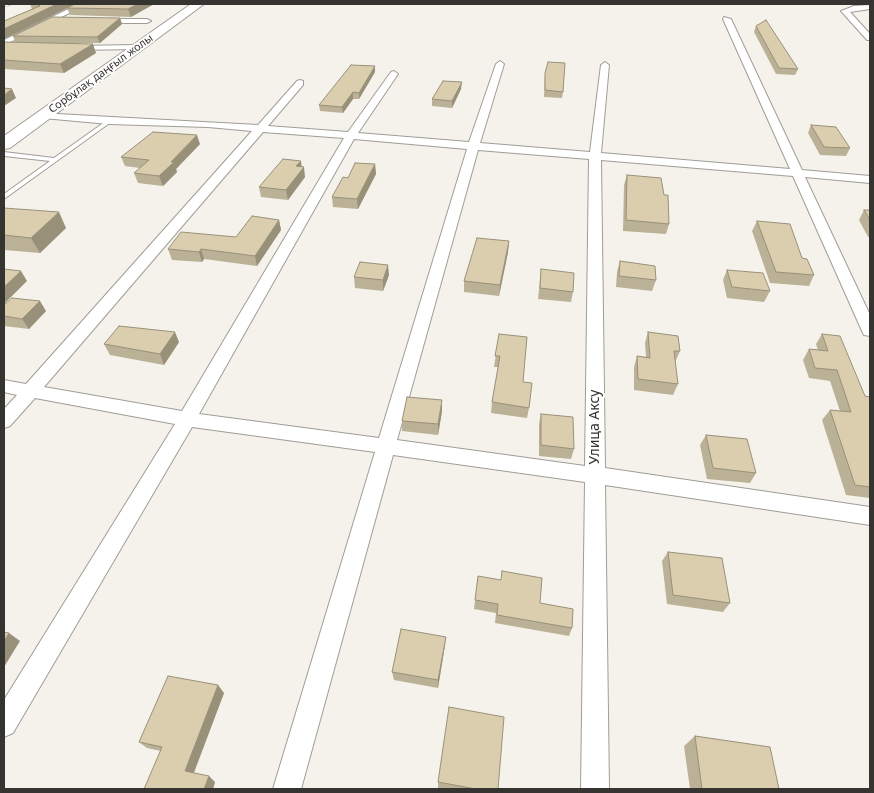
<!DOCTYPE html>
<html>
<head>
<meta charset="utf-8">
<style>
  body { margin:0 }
  #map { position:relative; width:874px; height:793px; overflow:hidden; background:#f4f2eb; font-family:"Noto Sans",sans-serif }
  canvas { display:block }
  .frame { position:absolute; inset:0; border:5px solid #353431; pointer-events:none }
</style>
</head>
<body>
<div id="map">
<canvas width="874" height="793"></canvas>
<div class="frame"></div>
</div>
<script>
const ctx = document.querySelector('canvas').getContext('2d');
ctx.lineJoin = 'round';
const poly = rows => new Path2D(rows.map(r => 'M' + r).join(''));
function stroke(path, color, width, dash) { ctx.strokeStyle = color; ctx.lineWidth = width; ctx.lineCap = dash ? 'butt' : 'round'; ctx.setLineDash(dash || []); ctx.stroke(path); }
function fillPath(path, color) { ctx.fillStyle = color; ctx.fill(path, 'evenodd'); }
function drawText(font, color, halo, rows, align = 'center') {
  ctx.font = font + ' "Noto Sans",sans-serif'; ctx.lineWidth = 4; ctx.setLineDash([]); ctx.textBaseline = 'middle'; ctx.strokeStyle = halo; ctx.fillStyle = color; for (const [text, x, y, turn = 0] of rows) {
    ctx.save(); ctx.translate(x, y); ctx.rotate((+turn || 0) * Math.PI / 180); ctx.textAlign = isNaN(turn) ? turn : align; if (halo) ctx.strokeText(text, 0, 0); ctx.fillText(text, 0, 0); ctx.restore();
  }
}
const service = poly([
  [109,119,112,121,111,122,4,199,4,194,50,161,4,156,4,152,54,158,109,119]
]);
const minor = poly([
  [79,4,88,4,4,45,4,40,79,4],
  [870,5,870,9,850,12,870,34,870,40,867,40,841,11,854,6,870,5],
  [724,17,731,19,802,170,870,176,870,183,805,177,870,315,870,336,864,335,862,331,793,176,601,160,605,468,870,507,870,525,605,485,609,789,581,789,585,482,393,455,301,789,273,789,375,452,192,427,13,733,4,737,4,700,175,424,35,398,10,426,4,428,4,409,17,395,4,392,4,380,26,384,252,131,208,127,109,124,43,118,39,117,39,113,258,125,297,81,300,80,303,81,303,85,268,126,348,132,391,72,394,71,398,74,358,133,469,142,496,64,500,61,504,64,480,143,590,152,601,65,605,62,609,65,601,153,790,169,723,19,724,17],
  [263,132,344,138,182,411,44,387,263,132],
  [354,139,467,149,379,438,199,414,354,139],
  [478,150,589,159,585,466,397,440,478,150],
  [94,19,147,19,151,21,147,23,97,23,93,21,94,19],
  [138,45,141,45,141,49,71,50,67,48,71,46,138,45]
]);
const primary = poly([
  [191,4,204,4,10,148,4,149,4,136,191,4]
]);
stroke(service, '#a09d97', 2);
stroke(minor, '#a09d97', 2);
stroke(primary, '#a09d97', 2);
fillPath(service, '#fff');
fillPath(minor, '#fff');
fillPath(primary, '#fff');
const rail = poly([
  [4,6,10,4]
]);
stroke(rail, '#999792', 2.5);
stroke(rail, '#fff', 2, [5]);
fillPath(poly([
  [30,4,154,4,131,17,70,15,67,8,4,39,4,21,32,9],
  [120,18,122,24,100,43,56,43,96,53,64,73,4,69,4,42,15,42,13,36],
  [756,26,798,69,795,75,776,74,754,32],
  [375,72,359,99,353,99,343,113,320,111,319,105],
  [545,73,563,92,562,98,544,97],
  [461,89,452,108,432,106,432,99],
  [811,125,850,148,846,156,820,155,808,133],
  [200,144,176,169,177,172,163,186,138,183,134,173,140,168,125,166,121,157],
  [375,164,376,174,358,209,333,207,332,197,348,178],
  [302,167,305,177,288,200,261,197,259,187],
  [627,175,664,195,669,224,666,234,623,231,624,185],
  [4,208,66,228,40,253,4,250],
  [864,210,870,210,870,237,868,237,859,220],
  [279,220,281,230,257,266,204,259,202,262,172,260,168,249,236,237],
  [757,221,802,258,814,275,809,286,770,283,752,231],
  [509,241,508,252,499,296,464,292,464,281],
  [620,261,656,280,652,291,616,287,617,272],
  [541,269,573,292,571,302,538,299],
  [727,270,770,291,764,302,727,298,723,280],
  [389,275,383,291,355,288,354,277],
  [4,305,46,311,29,329,4,326],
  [648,332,680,351,675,362,678,384,673,395,634,390,634,367,637,356,646,357,645,343],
  [499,334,523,382,529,408,527,418,491,413,492,402,498,367,494,367],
  [822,334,865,396,870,397,870,498,846,495,822,420,830,410,840,411,830,381,809,378,803,360,809,349,818,350,816,344],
  [179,342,164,365,110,355,104,344],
  [442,411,438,435,402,431,402,421],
  [541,414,574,449,571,459,539,456,539,424],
  [706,435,756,473,750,483,707,479,700,445],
  [668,552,730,603,723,612,667,604,662,561],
  [478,576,540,603,572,628,569,636,495,623,496,613,474,609],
  [445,645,438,688,394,680,392,672],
  [224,693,194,773,215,782,213,789,161,751,147,748,139,742],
  [695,736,779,789,690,789,684,746],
  [438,782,498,789,438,789]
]), '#bbb196');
fillPath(poly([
  [57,4,76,4,4,39,4,29],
  [138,4,154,4,131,17,128,9],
  [120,18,122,24,100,43,97,37],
  [93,44,96,53,64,73,60,64],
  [375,66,375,72,359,99,359,93],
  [462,82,461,89,452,108,452,101],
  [12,89,16,98,4,106,4,95],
  [353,92,353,99,343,113,342,107],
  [197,135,200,144,176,169,177,172,163,186,159,176,171,162],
  [301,161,302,169,304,167,305,177,288,200,286,190,296,166],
  [375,164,376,174,358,209,357,199],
  [59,212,66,228,40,253,31,238],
  [279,220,281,230,257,266,255,256],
  [509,241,508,252,499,296,500,285],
  [201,249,204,259,202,262,199,252],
  [388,265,389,275,383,291,383,280],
  [21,271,27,281,4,304,4,287],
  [40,301,46,311,29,329,22,319],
  [175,332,179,342,164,365,160,354],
  [442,400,442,411,438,435,438,424],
  [9,633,20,641,4,667,4,641],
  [446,637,445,645,438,688,438,680],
  [218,685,224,693,192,777,185,771],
  [209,776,215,782,213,789,204,789]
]), '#99907a');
const building = poly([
  [42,4,57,4,4,29,4,21,40,6,38,5,42,4],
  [75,4,138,4,128,9,67,8,75,4],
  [52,17,120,18,97,37,13,36,52,17],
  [766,20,798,69,779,68,756,26,766,20],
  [4,42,93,44,60,64,4,60,4,42],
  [548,62,565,63,563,92,545,90,545,73,548,62],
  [351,65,375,66,359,93,353,92,342,107,319,105,351,65],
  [443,81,462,82,452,101,432,99,443,81],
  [4,88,12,89,4,95,4,88],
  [811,125,836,127,850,148,824,147,811,125],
  [153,132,197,135,171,162,174,162,159,176,134,173,149,160,121,157,153,132],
  [283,159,301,161,296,166,304,167,286,190,259,187,283,159],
  [355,163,375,164,357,199,332,197,343,177,348,178,355,163],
  [627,175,661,178,664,195,668,195,669,224,626,220,627,175],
  [4,208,59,212,31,238,4,235,4,208],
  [864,210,870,210,870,220,864,210],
  [252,216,279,220,255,256,201,249,199,252,168,249,181,232,236,237,252,216],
  [757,221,790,224,802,258,807,259,814,275,776,272,757,221],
  [477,238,509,241,500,285,464,281,477,238],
  [620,261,655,266,656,280,619,276,620,261],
  [360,262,388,265,383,280,354,277,360,262],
  [4,269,21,271,4,287,4,269],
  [541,269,574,273,573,292,540,288,541,269],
  [727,270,763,273,770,291,732,287,727,270],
  [12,298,40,301,22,319,4,316,4,305,12,298],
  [119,326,175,332,160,354,104,344,119,326],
  [648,332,678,336,680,351,674,351,678,384,638,379,637,356,650,358,648,332],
  [499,334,527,337,523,382,532,383,529,408,492,402,500,356,495,356,499,334],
  [822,334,840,336,865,396,870,397,870,487,855,485,830,410,851,412,837,370,815,368,809,349,828,351,822,334],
  [407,397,442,400,438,424,402,421,407,397],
  [541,414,573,417,574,449,541,445,541,414],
  [706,435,747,439,756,473,713,468,706,435],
  [668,552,722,558,730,603,673,595,668,552],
  [502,571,542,578,540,603,573,609,572,628,497,615,498,604,475,600,478,576,501,580,502,571],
  [401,629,446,637,438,680,392,672,401,629],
  [4,632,9,633,4,641,4,632],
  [168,676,218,685,185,771,209,776,204,789,144,789,162,747,139,742,168,676],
  [449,707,504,717,498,789,476,789,438,782,449,707],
  [695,736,770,747,779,789,702,789,695,736]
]);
fillPath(building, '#daceae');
stroke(building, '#99907a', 1);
drawText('11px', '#353431', '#fff', [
  ["Сорбұлақ даңғыл жолы",101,74,-36]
]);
drawText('14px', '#353431', '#fff', [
  ["Улица Аксу",595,427,-90]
]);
</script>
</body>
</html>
